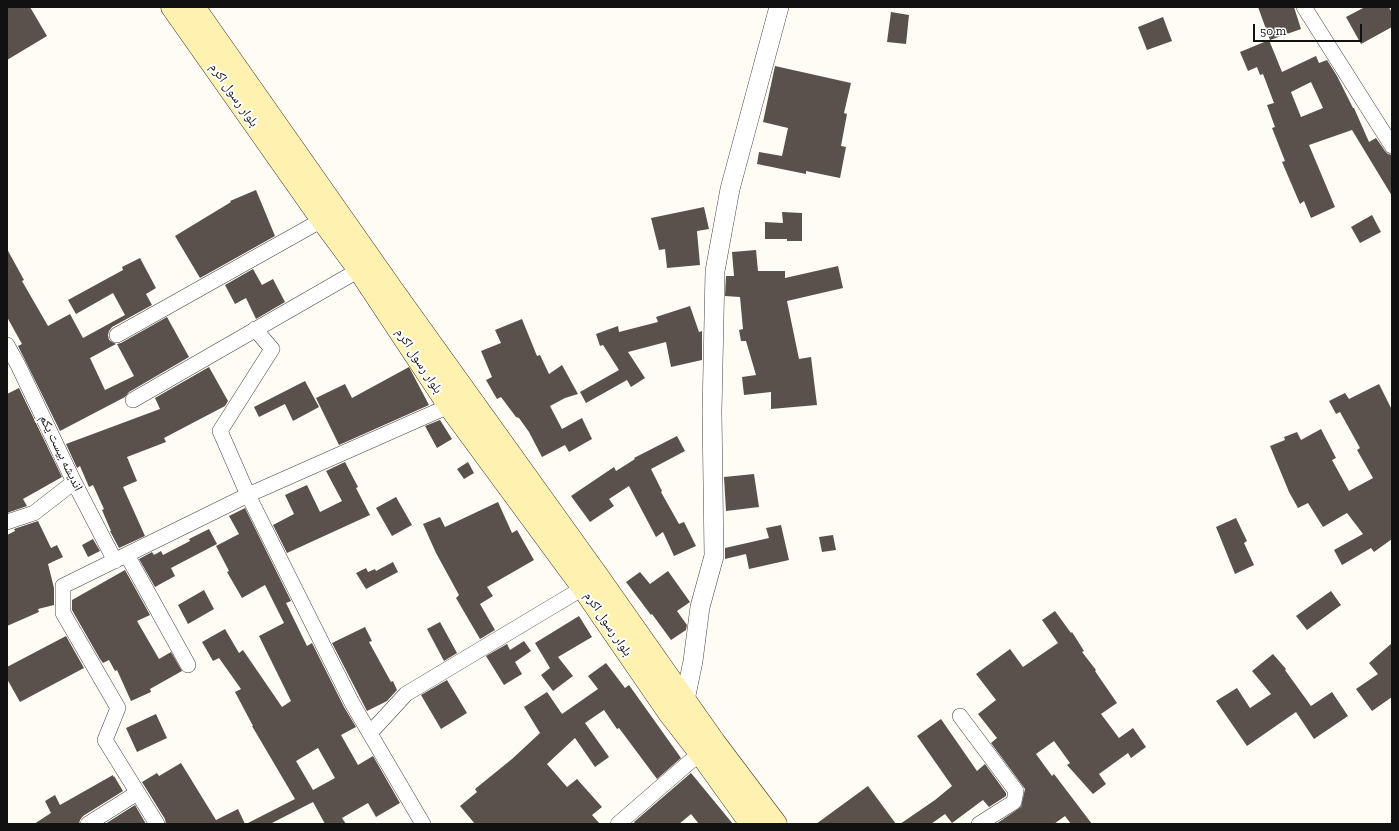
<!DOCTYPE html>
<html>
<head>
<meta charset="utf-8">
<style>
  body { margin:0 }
  #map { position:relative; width:1399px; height:831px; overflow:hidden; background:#fffcf5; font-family:"Zilla Slab",serif }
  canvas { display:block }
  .frame { position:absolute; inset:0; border:8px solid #111; pointer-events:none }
  .scale { position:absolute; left:1253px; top:24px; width:109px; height:18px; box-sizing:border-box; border:2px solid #111; border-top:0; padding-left:5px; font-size:12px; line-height:14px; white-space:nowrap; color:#111; -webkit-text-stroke:3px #fff; paint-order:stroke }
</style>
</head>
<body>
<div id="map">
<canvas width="1399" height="831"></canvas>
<div class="frame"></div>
<div class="scale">50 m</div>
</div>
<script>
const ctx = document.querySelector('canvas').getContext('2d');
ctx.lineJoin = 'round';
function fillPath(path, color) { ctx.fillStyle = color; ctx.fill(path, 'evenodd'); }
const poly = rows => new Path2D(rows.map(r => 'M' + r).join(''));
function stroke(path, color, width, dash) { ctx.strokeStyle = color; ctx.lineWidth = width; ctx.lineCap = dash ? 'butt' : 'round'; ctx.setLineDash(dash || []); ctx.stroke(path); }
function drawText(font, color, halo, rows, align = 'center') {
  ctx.font = font + ' "Zilla Slab","Noto Naskh Arabic",serif'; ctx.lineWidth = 4; ctx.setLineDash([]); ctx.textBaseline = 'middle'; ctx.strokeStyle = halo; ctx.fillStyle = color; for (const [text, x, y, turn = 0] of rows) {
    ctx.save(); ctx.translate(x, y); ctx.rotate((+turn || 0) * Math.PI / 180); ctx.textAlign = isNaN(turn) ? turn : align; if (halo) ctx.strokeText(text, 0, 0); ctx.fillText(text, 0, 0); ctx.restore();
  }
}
fillPath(poly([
  [7,7,30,7,47,36,7,60],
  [1258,7,1294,7,1301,29,1270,40],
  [1365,7,1389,7,1392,13,1392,27,1361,44,1346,17],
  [891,12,909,15,906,44,887,42],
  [1163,17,1172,41,1147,50,1138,27],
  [1269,40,1282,72,1316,56,1319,63,1327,60,1337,76,1353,108,1354,108,1369,142,1376,138,1385,151,1388,154,1392,155,1392,196,1352,130,1309,145,1335,207,1311,218,1304,201,1300,204,1282,162,1285,161,1272,128,1275,127,1267,105,1274,103,1263,74,1260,75,1257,67,1248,71,1240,52],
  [1311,82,1323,108,1301,117,1291,92],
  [775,66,851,83,844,113,847,114,841,146,846,147,840,178,806,171,806,174,757,164,759,152,782,156,788,128,763,122],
  [256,190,275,236,200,278,175,236,231,202,230,201],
  [704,207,709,229,697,231,700,265,667,268,665,249,659,250,651,218],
  [782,212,802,213,802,241,787,241,787,239,765,239,765,222,783,223],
  [1372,215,1381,232,1360,243,1351,227],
  [7,249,24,280,22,281,48,326,70,314,83,338,125,315,113,293,76,314,68,300,123,270,122,267,140,258,156,288,146,294,152,305,112,327,109,331,108,335,109,340,116,344,90,358,105,390,134,376,117,344,121,343,167,317,189,357,129,392,125,397,60,431,18,346,22,344,7,317],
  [756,250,758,271,785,271,785,278,838,266,843,288,787,301,799,359,811,357,817,405,771,409,771,392,744,395,742,377,756,375,746,341,741,341,739,330,743,329,740,297,725,296,726,276,734,276,732,252],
  [253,269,262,285,273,279,285,302,256,319,246,298,235,304,225,285],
  [690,306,699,332,702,331,702,360,671,367,666,342,628,352,645,378,631,387,627,380,586,403,580,392,619,370,603,345,600,346,596,334,618,326,619,332,658,322,656,317],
  [522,319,537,356,540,355,549,374,562,365,578,394,565,398,550,406,562,429,582,418,592,439,569,452,565,445,542,457,529,432,519,418,516,417,501,397,497,399,486,380,492,377,481,351,501,343,495,330],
  [209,367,228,401,225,406,164,438,166,442,127,457,137,481,123,487,145,536,119,548,110,531,111,531,102,510,104,509,93,485,89,487,80,466,77,468,66,444,160,409,155,398],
  [409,367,429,405,339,445,316,398,345,384,352,398],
  [305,381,319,407,293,421,285,404,259,417,254,407],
  [1379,384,1392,410,1392,539,1374,552,1371,548,1342,565,1334,550,1363,534,1347,513,1323,527,1308,503,1298,508,1289,492,1270,446,1285,440,1284,437,1297,432,1301,440,1321,429,1336,458,1332,460,1349,491,1373,478,1357,450,1360,448,1340,412,1336,414,1329,401,1345,393,1349,399],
  [19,388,62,477,23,499,27,506,7,513,7,394],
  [440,420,452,439,437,448,425,426],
  [677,436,685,451,651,469,662,491,661,492,679,524,684,522,696,546,674,556,663,532,656,537,629,486,609,499,614,506,590,522,571,496,614,467,616,471,635,459,634,458],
  [345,462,358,487,356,488,370,515,287,553,273,525,294,514,285,495,307,485,320,512,342,501,326,471],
  [468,462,474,473,464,479,457,469],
  [754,474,759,507,726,511,724,477],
  [396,497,412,525,392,536,376,508],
  [498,502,512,533,517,530,534,560,487,587,493,596,480,604,495,630,480,639,456,598,459,595,436,553,423,524,440,517,445,527],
  [245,508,291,601,286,603,307,646,312,643,344,707,356,727,341,735,358,765,373,756,400,803,376,817,368,803,342,818,346,824,325,824,313,802,270,824,246,824,295,799,252,726,253,726,235,692,241,689,219,658,213,661,202,642,225,629,239,653,243,650,282,707,291,701,259,636,284,623,265,585,242,598,227,572,229,571,216,546,239,534,229,516],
  [318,748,335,778,313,790,296,761],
  [1236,518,1247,541,1244,543,1254,565,1235,574,1216,527],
  [38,521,51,548,57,545,63,557,48,564,54,588,54,605,38,609,39,612,7,626,7,535,15,531,14,529],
  [781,525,789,560,749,569,746,554,725,559,725,548,769,538,766,528],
  [209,529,217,544,171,568,175,576,155,587,139,559,152,552,154,555,161,551,163,555,190,541,189,539],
  [833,535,836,550,822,552,819,537],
  [93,539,100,551,88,557,82,545],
  [393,562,398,572,366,589,356,573,366,568,368,572,375,569,376,571],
  [125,570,150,615,137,621,159,659,171,652,182,671,150,689,151,692,131,701,117,670,115,671,109,660,103,663,100,659,72,610,72,600],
  [668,571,690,602,677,611,687,625,686,630,671,640,652,614,651,615,626,582,640,572,650,584],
  [204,590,214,609,188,624,178,605],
  [1331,591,1341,605,1307,630,1296,616],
  [1055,611,1071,633,1072,632,1084,651,1082,652,1096,670,1095,671,1117,703,1101,714,1119,738,1133,728,1146,747,1131,758,1128,753,1099,774,1106,784,1093,794,1067,765,1070,763,1054,741,1036,754,1052,776,1054,774,1092,824,1071,824,1065,816,1054,824,996,824,1021,807,1025,789,991,743,997,738,978,714,996,700,976,674,1010,649,1023,667,1058,643,1042,620],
  [579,616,592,637,558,657,573,676,553,691,541,675,550,668,535,643],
  [440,622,457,653,444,661,427,629],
  [365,627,372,641,369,642,391,682,393,681,397,690,387,701,367,711,332,643],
  [66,636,84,668,20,702,7,679,7,667],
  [524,641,531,651,515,662,522,674,504,685,486,656,507,644,510,650],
  [1392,643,1392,697,1372,711,1356,689,1378,674,1369,663],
  [1273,654,1286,669,1285,670,1311,706,1332,692,1348,716,1314,739,1296,712,1247,746,1216,701,1237,688,1250,708,1271,694,1252,671],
  [606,663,625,688,629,685,681,758,657,779,619,728,617,729,604,710,585,723,609,757,595,767,575,738,547,764,567,787,577,779,602,807,592,815,600,824,475,824,460,806,477,792,475,789,512,759,540,733,524,707,547,692,562,714,598,689,588,676],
  [447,680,467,713,441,729,421,695],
  [156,714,167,738,137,752,126,728],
  [941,719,977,771,985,764,1006,793,1006,796,989,807,983,800,952,823,945,814,931,824,900,824,935,800,952,786,917,736],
  [181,763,216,820,238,809,245,824,166,824,165,819,142,782,157,773,159,776],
  [691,773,733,824,699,824,691,814,679,824,635,824,634,822],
  [113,775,113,777,114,776,123,791,83,816,80,820,79,824,34,824,51,813,45,801,55,795,60,805],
  [868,786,896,824,816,824],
  [135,805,146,824,105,824]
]), '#5a514c');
const minor = poly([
  [1304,7,1392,146],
  [255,329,272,349,220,431,248,495,352,703,423,824],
  [117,335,322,220],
  [7,345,18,365,74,482,115,561],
  [133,400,359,270],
  [7,522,34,513,74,482],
  [127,555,188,665],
  [960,716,1016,791,1014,802,979,824],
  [370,733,406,694,583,588],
  [88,824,137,793],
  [157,824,105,740,118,708,63,613,63,586,248,495,449,406],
  [618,824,700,753]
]);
const tertiary = poly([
  [685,700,693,661,700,607,714,556,712,412,715,271,730,189,779,7]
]);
const secondary = poly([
  [172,7,322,220,359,270,449,406,583,588,669,713,700,753,751,824],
  [194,7,394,292,599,578,715,743,776,824]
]);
stroke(minor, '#444', 16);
stroke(tertiary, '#444', 20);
stroke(secondary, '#333', 23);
stroke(minor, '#fff', 15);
stroke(tertiary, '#fff', 19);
stroke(secondary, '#fff1b0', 22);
drawText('13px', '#111', '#fff', [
  ["بلوار رسول اکرم",234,95,55],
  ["بلوار رسول اکرم",419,361,57],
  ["اندیشه بیست یکم",61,453,64],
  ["بلوار رسول اکرم",608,624,56]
]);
</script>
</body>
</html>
